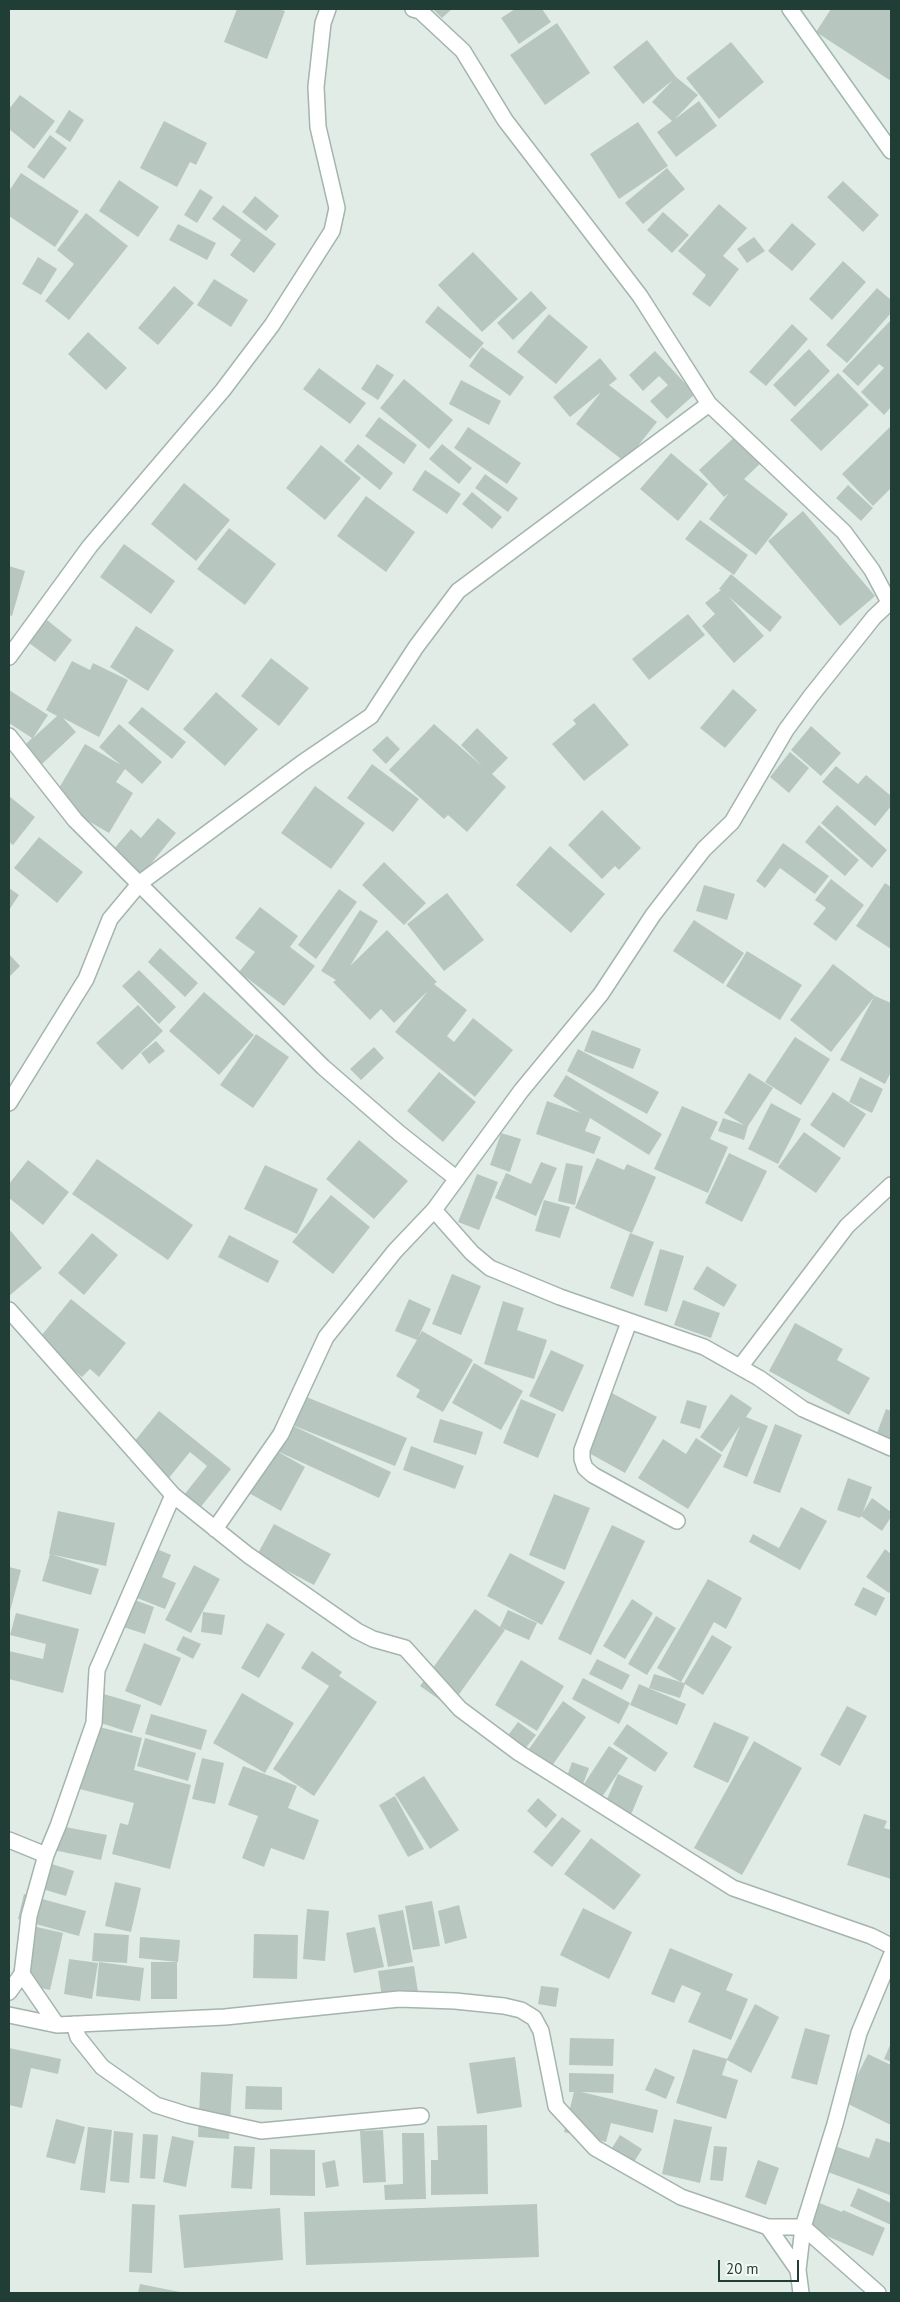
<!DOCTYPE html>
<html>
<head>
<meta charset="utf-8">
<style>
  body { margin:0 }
  #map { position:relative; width:900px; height:2302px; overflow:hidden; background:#e1ece7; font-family:"PT Sans",sans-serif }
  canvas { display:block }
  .frame { position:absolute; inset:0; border:10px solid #213e36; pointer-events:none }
  .scale { position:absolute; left:718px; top:2260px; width:81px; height:22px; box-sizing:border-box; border:2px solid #213e36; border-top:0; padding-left:6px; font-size:15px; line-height:18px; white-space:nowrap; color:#213e36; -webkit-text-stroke:4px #f2f9f5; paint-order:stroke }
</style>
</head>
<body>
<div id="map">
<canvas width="900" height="2302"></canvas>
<div class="frame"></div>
<div class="scale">20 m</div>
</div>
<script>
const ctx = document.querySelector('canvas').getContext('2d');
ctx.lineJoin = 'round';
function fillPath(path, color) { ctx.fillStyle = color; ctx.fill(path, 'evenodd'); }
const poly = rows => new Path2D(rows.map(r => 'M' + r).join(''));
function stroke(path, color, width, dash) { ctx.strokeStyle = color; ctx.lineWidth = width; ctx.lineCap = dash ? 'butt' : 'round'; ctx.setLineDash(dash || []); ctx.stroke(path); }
fillPath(poly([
  [237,9,278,9,285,11,267,59,224,42],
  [433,9,452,9,442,18],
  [515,9,542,9,551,22,519,44,501,18],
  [831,9,891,9,891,81,816,32],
  [557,23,590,73,545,105,510,55],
  [647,40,676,77,698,95,675,119,699,101,717,126,676,157,657,132,672,121,652,102,673,80,643,104,613,67],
  [731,42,764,82,719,119,686,78],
  [20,95,55,121,34,149,9,129,9,109],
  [69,110,84,120,70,142,55,132],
  [164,121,207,143,196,165,190,162,177,187,140,168],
  [638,122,668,166,619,199,590,154],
  [50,135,67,148,44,179,27,167],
  [667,168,685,189,643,224,625,203],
  [21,173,79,211,55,247,9,216,9,191],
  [119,180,159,207,138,237,99,211],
  [843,181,879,215,863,232,827,197],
  [200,189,213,197,197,223,184,215],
  [255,196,279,216,266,231,242,212],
  [719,204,747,228,723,256,739,269,710,307,692,294,706,275,678,251],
  [223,205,276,244,254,273,230,255,241,240,212,219],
  [663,212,689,235,672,253,647,230],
  [86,213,128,246,69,320,45,301,74,264,57,250],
  [792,223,816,244,792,271,768,251],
  [178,224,216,243,207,260,169,240],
  [754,237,765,251,747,263,737,249],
  [473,252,518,299,482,332,438,285],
  [38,257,57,269,41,295,22,284],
  [843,261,866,282,832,320,809,299],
  [214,279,248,300,231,327,197,305],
  [174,286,194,303,158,345,138,328],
  [877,288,891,300,891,313,847,363,826,345],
  [531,291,547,308,513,340,497,323],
  [438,306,484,343,470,359,425,322],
  [549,314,588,347,556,384,517,352],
  [891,320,891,407,884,415,861,392,884,368,879,364,858,386,842,371],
  [792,324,808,339,766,386,749,372],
  [88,332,127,368,106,390,68,354],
  [482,347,524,377,510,396,469,366],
  [809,349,830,371,795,407,773,385],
  [655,351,695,394,667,419,650,401,668,385,659,376,643,391,629,375],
  [600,358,617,379,609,385,657,422,625,462,576,424,601,392,570,417,553,397],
  [377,364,394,375,378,400,361,389],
  [319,368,366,403,350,424,303,389],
  [838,373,869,405,821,451,790,420],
  [404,379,453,420,429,449,380,408],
  [461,380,501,401,489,425,449,404],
  [379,417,417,445,404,464,365,436],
  [891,426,891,488,873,506,842,474],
  [468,427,521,463,507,484,454,448],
  [740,432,765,459,744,479,788,514,756,555,709,519,729,493,724,497,699,470],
  [358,444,393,473,380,490,344,461],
  [442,444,472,468,459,484,429,459],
  [321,445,361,478,325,520,286,488],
  [671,453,708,484,678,521,640,489],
  [425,470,461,494,447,514,412,490],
  [485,474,518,498,508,512,475,488],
  [184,483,230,520,196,561,151,524],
  [848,485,873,508,861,521,836,498],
  [472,492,502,517,492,529,462,504],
  [366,496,415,532,386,572,337,536],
  [803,511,875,596,840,626,768,541],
  [700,520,748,555,734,575,685,539],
  [229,528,276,564,245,605,197,569],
  [124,544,175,581,151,614,100,577],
  [9,566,25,571,12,616,9,615],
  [731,574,782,617,770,632,729,597,764,636,734,663,702,626,715,614,705,603,721,590,719,589],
  [688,614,705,635,649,680,632,659],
  [47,620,72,640,55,662,29,643],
  [136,626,174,650,148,691,110,667],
  [271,658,309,688,279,726,241,696],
  [72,661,90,670,93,663,128,680,99,737,63,718,76,732,42,764,25,745,32,738,9,723,9,690,48,715,33,738,57,716,46,710],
  [733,689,757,710,725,748,700,728],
  [216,692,258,729,225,766,183,729],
  [594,703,629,745,584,781,552,744,576,724,573,720],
  [142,707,186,742,172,759,128,723],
  [119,724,162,762,142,784,125,769,116,782,133,793,109,833,52,800,85,744,121,765,99,747],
  [434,724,482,766,461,745,477,728,508,758,492,774,506,787,467,832,448,815,444,819,389,770],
  [811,726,841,753,821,776,791,750],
  [387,736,400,749,386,764,372,750],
  [790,752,809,768,789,793,770,777],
  [372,764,419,799,393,832,347,798],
  [836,766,858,784,866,775,891,796,891,806,875,826,822,782],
  [315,786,365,823,331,869,281,833],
  [9,796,35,817,13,845,9,842],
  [837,805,887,850,872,868,821,823],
  [602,810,641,848,619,870,615,866,602,879,568,845],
  [158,818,176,833,141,876,112,851,131,829,141,838],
  [819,825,859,860,845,876,805,842],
  [39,837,83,872,57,903,14,868],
  [783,843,829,876,815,894,780,868,765,888,756,881],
  [550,846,605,894,571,933,516,885],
  [384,862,426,903,404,925,362,885],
  [831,879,864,905,836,941,813,924,826,908,815,900],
  [885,883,891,887,891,949,856,926],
  [704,885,735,894,727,920,696,911],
  [9,888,19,895,9,910],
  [339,889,357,902,316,959,298,945],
  [447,893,484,940,444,971,407,924],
  [260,907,298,936,290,947,315,966,284,1006,239,972,255,952,235,938],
  [360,910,378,921,350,966,387,930,437,982,434,984,467,1010,447,1036,454,1042,473,1018,513,1050,475,1097,395,1032,428,991,394,1023,381,1009,370,1020,333,982,336,980,321,971],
  [694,920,744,953,723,984,673,951],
  [160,948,198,983,185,997,148,962],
  [747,951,802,985,780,1020,726,986],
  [9,954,20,966,9,977],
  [833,964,875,996,891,1003,891,1072,885,1084,840,1060,874,997,831,1052,790,1020],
  [139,970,176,1007,159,1024,122,986],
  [204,992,254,1035,219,1075,169,1031],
  [138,1005,163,1031,122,1070,96,1043],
  [592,1030,641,1049,633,1069,584,1051],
  [256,1034,289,1057,253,1108,220,1085],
  [795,1037,830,1059,801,1105,765,1082],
  [156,1041,165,1051,149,1064,141,1053],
  [374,1047,384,1058,361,1080,350,1069],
  [578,1049,659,1092,647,1114,567,1071],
  [439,1072,476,1102,443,1142,407,1111],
  [749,1073,773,1088,748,1126,744,1140,718,1131,723,1118,744,1125,724,1113],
  [566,1075,662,1134,649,1155,590,1118,585,1131,601,1137,594,1154,536,1134,547,1101,581,1113,553,1096],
  [860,1077,883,1089,872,1113,849,1102],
  [833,1092,866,1114,844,1148,810,1125],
  [771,1103,801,1119,778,1164,748,1149],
  [682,1106,718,1122,710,1139,728,1147,708,1193,654,1169],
  [804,1132,841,1158,816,1193,778,1167],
  [501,1133,521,1139,510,1172,490,1165],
  [359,1140,408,1181,374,1219,326,1179],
  [729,1153,767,1171,742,1222,705,1203],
  [597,1158,624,1170,627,1164,656,1177,632,1233,575,1208],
  [97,1159,193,1225,168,1260,72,1194],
  [28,1160,69,1192,43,1225,9,1198,9,1184],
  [541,1162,557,1168,536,1216,495,1198,506,1173,531,1184],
  [566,1163,583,1166,575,1205,558,1201],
  [265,1165,318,1189,297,1234,244,1209],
  [477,1174,498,1182,479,1230,458,1222],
  [331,1195,370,1227,333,1274,292,1242],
  [544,1200,570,1207,560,1238,535,1231],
  [9,1229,42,1268,9,1296],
  [92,1233,118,1255,84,1295,58,1273],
  [630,1233,654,1242,633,1297,610,1288],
  [229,1235,279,1261,268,1283,218,1257],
  [660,1249,684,1256,667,1312,644,1305],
  [707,1266,737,1285,724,1307,693,1289],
  [452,1274,481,1286,461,1335,432,1324],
  [71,1299,126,1343,99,1377,90,1369,82,1377,37,1341],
  [409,1299,431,1309,418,1338,422,1331,473,1360,443,1412,416,1397,420,1390,396,1376,417,1340,395,1331],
  [683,1300,720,1313,711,1338,674,1325],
  [503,1301,524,1308,517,1330,547,1340,534,1379,484,1364],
  [795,1323,843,1349,837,1360,870,1378,849,1415,769,1371],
  [551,1350,584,1365,563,1412,529,1396],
  [474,1363,523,1391,501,1430,452,1403],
  [610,1392,657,1417,625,1473,580,1448],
  [731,1394,752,1408,746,1417,768,1426,747,1477,723,1467,740,1426,722,1452,700,1437],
  [304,1396,407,1438,395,1466,292,1425],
  [521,1399,556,1414,538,1458,503,1443],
  [687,1400,707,1406,700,1429,680,1423],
  [886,1409,891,1411,891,1439,877,1433],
  [159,1411,231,1469,192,1518,176,1505,207,1466,190,1452,164,1484,125,1453],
  [440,1419,483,1432,476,1455,433,1442],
  [289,1424,391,1472,379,1498,277,1451],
  [775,1424,802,1435,780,1493,753,1483],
  [696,1438,722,1455,688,1509,638,1478,663,1439,686,1454],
  [411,1446,464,1466,455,1489,403,1470],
  [273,1449,305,1467,281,1511,249,1493],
  [848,1478,872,1487,863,1512,872,1498,891,1512,891,1517,882,1531,861,1516,860,1518,837,1510],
  [554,1494,590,1508,565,1570,529,1555],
  [801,1507,827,1521,800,1570,749,1542,753,1534,779,1548],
  [58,1511,115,1523,106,1566,49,1554],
  [274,1524,331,1554,314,1585,257,1555],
  [612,1525,645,1541,591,1655,558,1639],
  [152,1547,171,1555,162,1577,176,1583,165,1609,132,1596],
  [885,1549,891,1554,891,1590,889,1593,866,1577],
  [510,1553,565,1582,542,1625,487,1596],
  [50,1554,99,1569,91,1595,42,1581],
  [194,1565,220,1579,191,1633,165,1620],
  [9,1567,21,1570,9,1615],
  [708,1579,742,1598,726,1629,714,1622,681,1682,657,1668],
  [863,1587,885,1598,876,1616,854,1605],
  [129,1598,154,1607,145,1634,120,1626],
  [632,1599,653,1613,625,1659,603,1646],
  [475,1609,500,1627,508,1610,537,1623,529,1640,502,1628,505,1630,450,1707,420,1686],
  [203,1612,225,1615,222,1635,201,1632],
  [16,1613,79,1629,63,1693,9,1679,9,1651,43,1659,46,1644,10,1635],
  [656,1616,676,1628,647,1675,628,1664],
  [267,1623,285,1634,259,1678,241,1668],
  [712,1635,732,1647,703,1695,685,1684,680,1698,649,1688,654,1674,684,1683],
  [183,1636,201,1644,193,1659,176,1650],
  [144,1643,181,1658,161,1706,125,1691],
  [312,1651,342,1672,339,1676,377,1702,314,1796,273,1769,329,1686,301,1668],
  [597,1659,630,1675,622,1690,589,1674],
  [521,1660,564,1686,537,1731,495,1705],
  [583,1678,630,1703,619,1724,572,1699],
  [639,1684,686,1704,677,1725,630,1705],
  [97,1692,141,1705,132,1733,88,1719],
  [242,1693,294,1723,265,1773,213,1743],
  [563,1701,586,1717,547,1773,524,1756],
  [847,1706,867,1716,840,1766,820,1755],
  [151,1714,207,1730,201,1750,145,1734],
  [518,1722,536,1735,517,1759,500,1746],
  [714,1722,749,1737,728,1783,693,1767],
  [88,1724,142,1738,134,1770,191,1785,170,1869,112,1854,120,1823,128,1825,134,1803,72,1787],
  [627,1724,668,1753,655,1772,613,1744],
  [145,1738,196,1753,188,1781,137,1766],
  [754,1741,802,1768,742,1875,694,1848],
  [609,1746,628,1758,598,1803,565,1782,572,1762,589,1768,582,1787],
  [202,1758,224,1763,215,1804,192,1799],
  [243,1766,297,1786,288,1808,319,1820,304,1860,271,1848,264,1867,242,1858,258,1816,228,1805],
  [618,1774,643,1786,630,1817,604,1806],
  [424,1776,459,1830,430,1849,395,1794],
  [395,1796,424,1849,408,1857,379,1805],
  [538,1798,557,1815,546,1828,527,1811],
  [864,1814,887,1821,884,1828,891,1830,891,1879,847,1865],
  [562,1817,581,1831,552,1867,533,1852],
  [55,1825,107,1835,101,1860,49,1849],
  [591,1838,641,1875,614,1910,564,1874],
  [36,1859,74,1871,66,1896,29,1885],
  [115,1882,141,1888,131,1932,105,1926],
  [24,1894,86,1911,79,1936,18,1919],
  [432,1901,440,1946,413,1950,405,1906],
  [459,1905,467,1938,445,1944,438,1911],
  [583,1908,632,1932,609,1979,560,1955],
  [307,1909,329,1911,325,1961,303,1959],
  [403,1910,413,1962,388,1967,378,1915],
  [24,1924,63,1933,50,1990,11,1981],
  [375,1927,384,1967,354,1973,346,1933],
  [94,1933,129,1935,127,1963,92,1961],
  [254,1934,298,1935,297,1979,253,1978],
  [140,1937,180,1940,178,1962,139,1958],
  [670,1948,733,1974,726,1990,748,1999,731,2040,688,2022,701,1993,682,1985,674,2003,651,1994],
  [69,1959,98,1963,92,1999,64,1994],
  [99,1962,144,1968,140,2001,96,1996],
  [151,1962,177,1962,177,1999,151,1999],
  [414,1966,418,1992,382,1997,378,1971],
  [541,1986,559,1988,556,2007,538,2004],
  [755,2004,779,2017,751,2073,727,2060,722,2075,738,2080,726,2119,676,2103,693,2049,727,2059],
  [805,2028,830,2035,817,2085,791,2078],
  [570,2038,614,2039,613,2066,569,2065],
  [891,2043,891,2062,884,2059],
  [9,2048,61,2059,58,2074,31,2068,22,2108,9,2105],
  [868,2054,891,2065,891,2125,844,2102],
  [515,2057,522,2107,477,2114,469,2063],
  [655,2068,675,2077,666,2099,645,2090],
  [201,2072,233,2074,229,2139,198,2137],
  [569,2073,614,2074,613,2093,581,2092,658,2110,653,2133,611,2123,606,2142,564,2132,574,2092,569,2092],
  [246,2086,282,2087,282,2110,245,2109],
  [56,2119,85,2127,75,2164,46,2157],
  [674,2119,712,2127,700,2183,662,2174],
  [487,2125,488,2194,431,2195,431,2160,438,2160,437,2126],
  [88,2127,112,2130,105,2193,80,2190],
  [383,2130,386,2182,363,2183,360,2131],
  [114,2131,133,2133,129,2183,110,2181],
  [402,2133,424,2133,426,2199,385,2200,384,2185,403,2184],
  [143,2134,158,2135,155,2179,140,2178],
  [620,2135,642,2149,634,2162,612,2148],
  [172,2136,194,2141,186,2187,163,2182],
  [876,2138,891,2143,890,2195,817,2168,826,2143,869,2158],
  [234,2146,255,2147,252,2189,231,2188],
  [714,2146,727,2147,723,2181,710,2180],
  [270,2149,315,2150,315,2196,270,2195],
  [335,2160,339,2186,326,2188,322,2163],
  [758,2160,779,2168,766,2205,745,2197],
  [858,2188,891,2203,891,2225,850,2206],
  [817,2202,842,2212,843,2210,885,2228,873,2256,806,2227],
  [132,2204,155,2205,152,2273,129,2272],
  [537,2204,539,2257,306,2265,304,2212],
  [280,2208,283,2260,184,2268,179,2215],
  [140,2284,180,2292,180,2293,138,2293]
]), '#b7c7c0');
const street = poly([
  [413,9,420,11,463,51,505,120,640,296,709,404,844,532,872,570,889,602],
  [9,657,90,546,223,390,272,325,332,231,337,208,318,127,316,87,323,23,328,9],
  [9,736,75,820,323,1067,399,1133,457,1179],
  [9,1103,86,979,110,919,140,883,302,763,371,716,416,647,458,591,709,404],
  [434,1210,472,1253,490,1268,560,1297,704,1347,759,1378,803,1409,891,1448],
  [9,1310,173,1495,248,1555,357,1631,373,1639,405,1648,460,1709,519,1753,733,1888,871,1936,891,1946],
  [629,1322,582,1450,582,1459,585,1468,593,1475,677,1521],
  [740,1367,847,1226,891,1185],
  [215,1529,281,1434,326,1337,395,1251,434,1210,521,1091,601,994,653,915,704,849,732,822,786,730,811,696,874,617,891,601],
  [9,1840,46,1855,29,1916,22,1974,9,1992],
  [46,1855,58,1826,94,1723,97,1670,173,1495],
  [22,1974,57,2025],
  [9,2015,57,2025,225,2017,399,1999,455,2001,504,2006,521,2010,534,2018,541,2031,556,2106,595,2148,681,2197,768,2227],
  [74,2024,78,2037,102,2067,156,2105,188,2115,261,2131,421,2116],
  [798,2270,768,2227,803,2227,878,2293],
  [801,2293,798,2270,803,2227,835,2124,859,2033,891,1956]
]);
const secondary = poly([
  [790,9,891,151]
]);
stroke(street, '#a4b4ae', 18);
stroke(secondary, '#9fb8af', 18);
stroke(street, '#fff', 15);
stroke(secondary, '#fff', 15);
</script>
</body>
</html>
